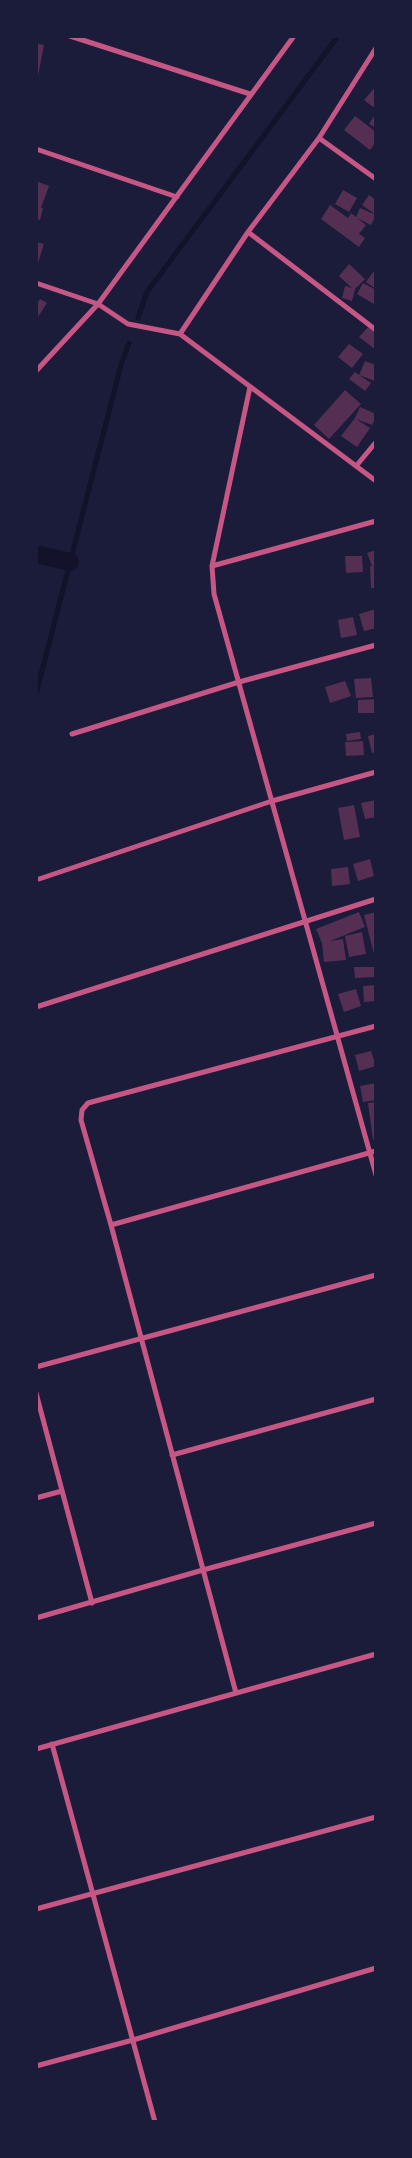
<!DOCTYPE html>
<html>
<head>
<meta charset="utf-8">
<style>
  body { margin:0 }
  #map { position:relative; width:412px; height:2158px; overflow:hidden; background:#1b1b3a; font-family:Quicksand,sans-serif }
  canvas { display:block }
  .frame { position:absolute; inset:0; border:38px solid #1b1b3a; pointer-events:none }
</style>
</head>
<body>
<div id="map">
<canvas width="412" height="2158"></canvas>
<div class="frame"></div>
</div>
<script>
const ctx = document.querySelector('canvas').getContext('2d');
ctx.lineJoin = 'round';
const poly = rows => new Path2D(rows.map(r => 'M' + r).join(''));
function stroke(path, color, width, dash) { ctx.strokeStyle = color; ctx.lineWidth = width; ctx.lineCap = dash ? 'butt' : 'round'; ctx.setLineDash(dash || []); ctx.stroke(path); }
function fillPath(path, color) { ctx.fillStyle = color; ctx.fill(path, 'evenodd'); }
stroke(poly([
  [138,318,147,292,338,36],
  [36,694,121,365,129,343]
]), '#12122b', 5);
stroke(poly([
  [36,554,70,562]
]), '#12122b', 18);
fillPath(poly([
  [36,43,44,45,38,76,36,75],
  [376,86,376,104,373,107,364,100],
  [376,113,376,128,369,124],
  [355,116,376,132,376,142,370,150,344,130],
  [36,181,49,186,41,208,43,208,40,220,36,219],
  [343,190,357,198,349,212,335,204],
  [369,195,376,200,376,215,362,205],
  [330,205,348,218,351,213,356,217,360,208,376,215,371,225,357,218,366,225,359,234,365,238,359,247,321,219],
  [36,242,44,244,37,266,36,266],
  [349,264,365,279,355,289,352,301,342,298,345,286,352,288,339,276],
  [376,268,376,289,366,282],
  [363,283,376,290,374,304,357,294],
  [40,299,47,303,36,320,36,305],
  [370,325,376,330,376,350,359,337],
  [349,344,363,354,352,368,338,357],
  [365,361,376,365,375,381,359,375,371,383,365,391,349,379,355,372,359,375],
  [345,390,361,404,329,439,314,425],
  [360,407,376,414,376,417,372,425,356,419,370,428,357,447,341,436,355,418],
  [376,550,376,588,371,588,370,566,372,566,367,553],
  [345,556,362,556,363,572,346,573],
  [376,609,376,628,364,631,359,614],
  [353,617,357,635,341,638,338,620],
  [371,678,373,697,356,698,354,679],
  [345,681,351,696,330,703,325,687],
  [376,699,376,713,358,713,358,700],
  [360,732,361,739,347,741,346,734],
  [376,734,376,752,372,753,368,736],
  [363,741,364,755,346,756,345,742],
  [376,800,376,817,365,819,361,803],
  [354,805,360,837,344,840,338,808],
  [370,859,374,876,358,881,353,864],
  [348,867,350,884,332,886,331,869],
  [359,912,365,927,330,941,343,939,346,960,324,962,322,943,316,929],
  [376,912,376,958,375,958,364,915],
  [362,932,366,954,349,957,345,936],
  [354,967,376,967,376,977,355,978],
  [376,985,376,1001,364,1002,363,986],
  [356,989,361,1006,344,1012,338,994],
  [371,1051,376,1066,359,1071,355,1055],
  [376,1083,376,1100,363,1102,360,1086],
  [376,1102,376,1140,373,1140,368,1103]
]), '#542f53');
stroke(poly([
  [70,36,250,94],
  [319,138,376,179],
  [36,149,177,197],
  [248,232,376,330],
  [36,283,98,304,128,324,180,334,376,481],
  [180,334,248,232,319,138,376,48],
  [36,371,98,304,294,36],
  [250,387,212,566,214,594,376,1175],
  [357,465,376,442],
  [212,566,376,521],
  [72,734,239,682,376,645],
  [39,879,272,801,376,772],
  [36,1007,376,899],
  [111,1225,376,1151],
  [36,1367,376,1275],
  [36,1393,92,1603],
  [172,1455,376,1399],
  [36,1498,62,1491],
  [36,1618,203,1570,376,1523],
  [236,1693,111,1225,81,1120,82,1110,88,1103,376,1026],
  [52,1744,155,2122],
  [36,1749,376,1654],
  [36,1909,376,1817],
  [36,2066,133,2040,376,1968]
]), '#c65784', 5);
</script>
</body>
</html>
